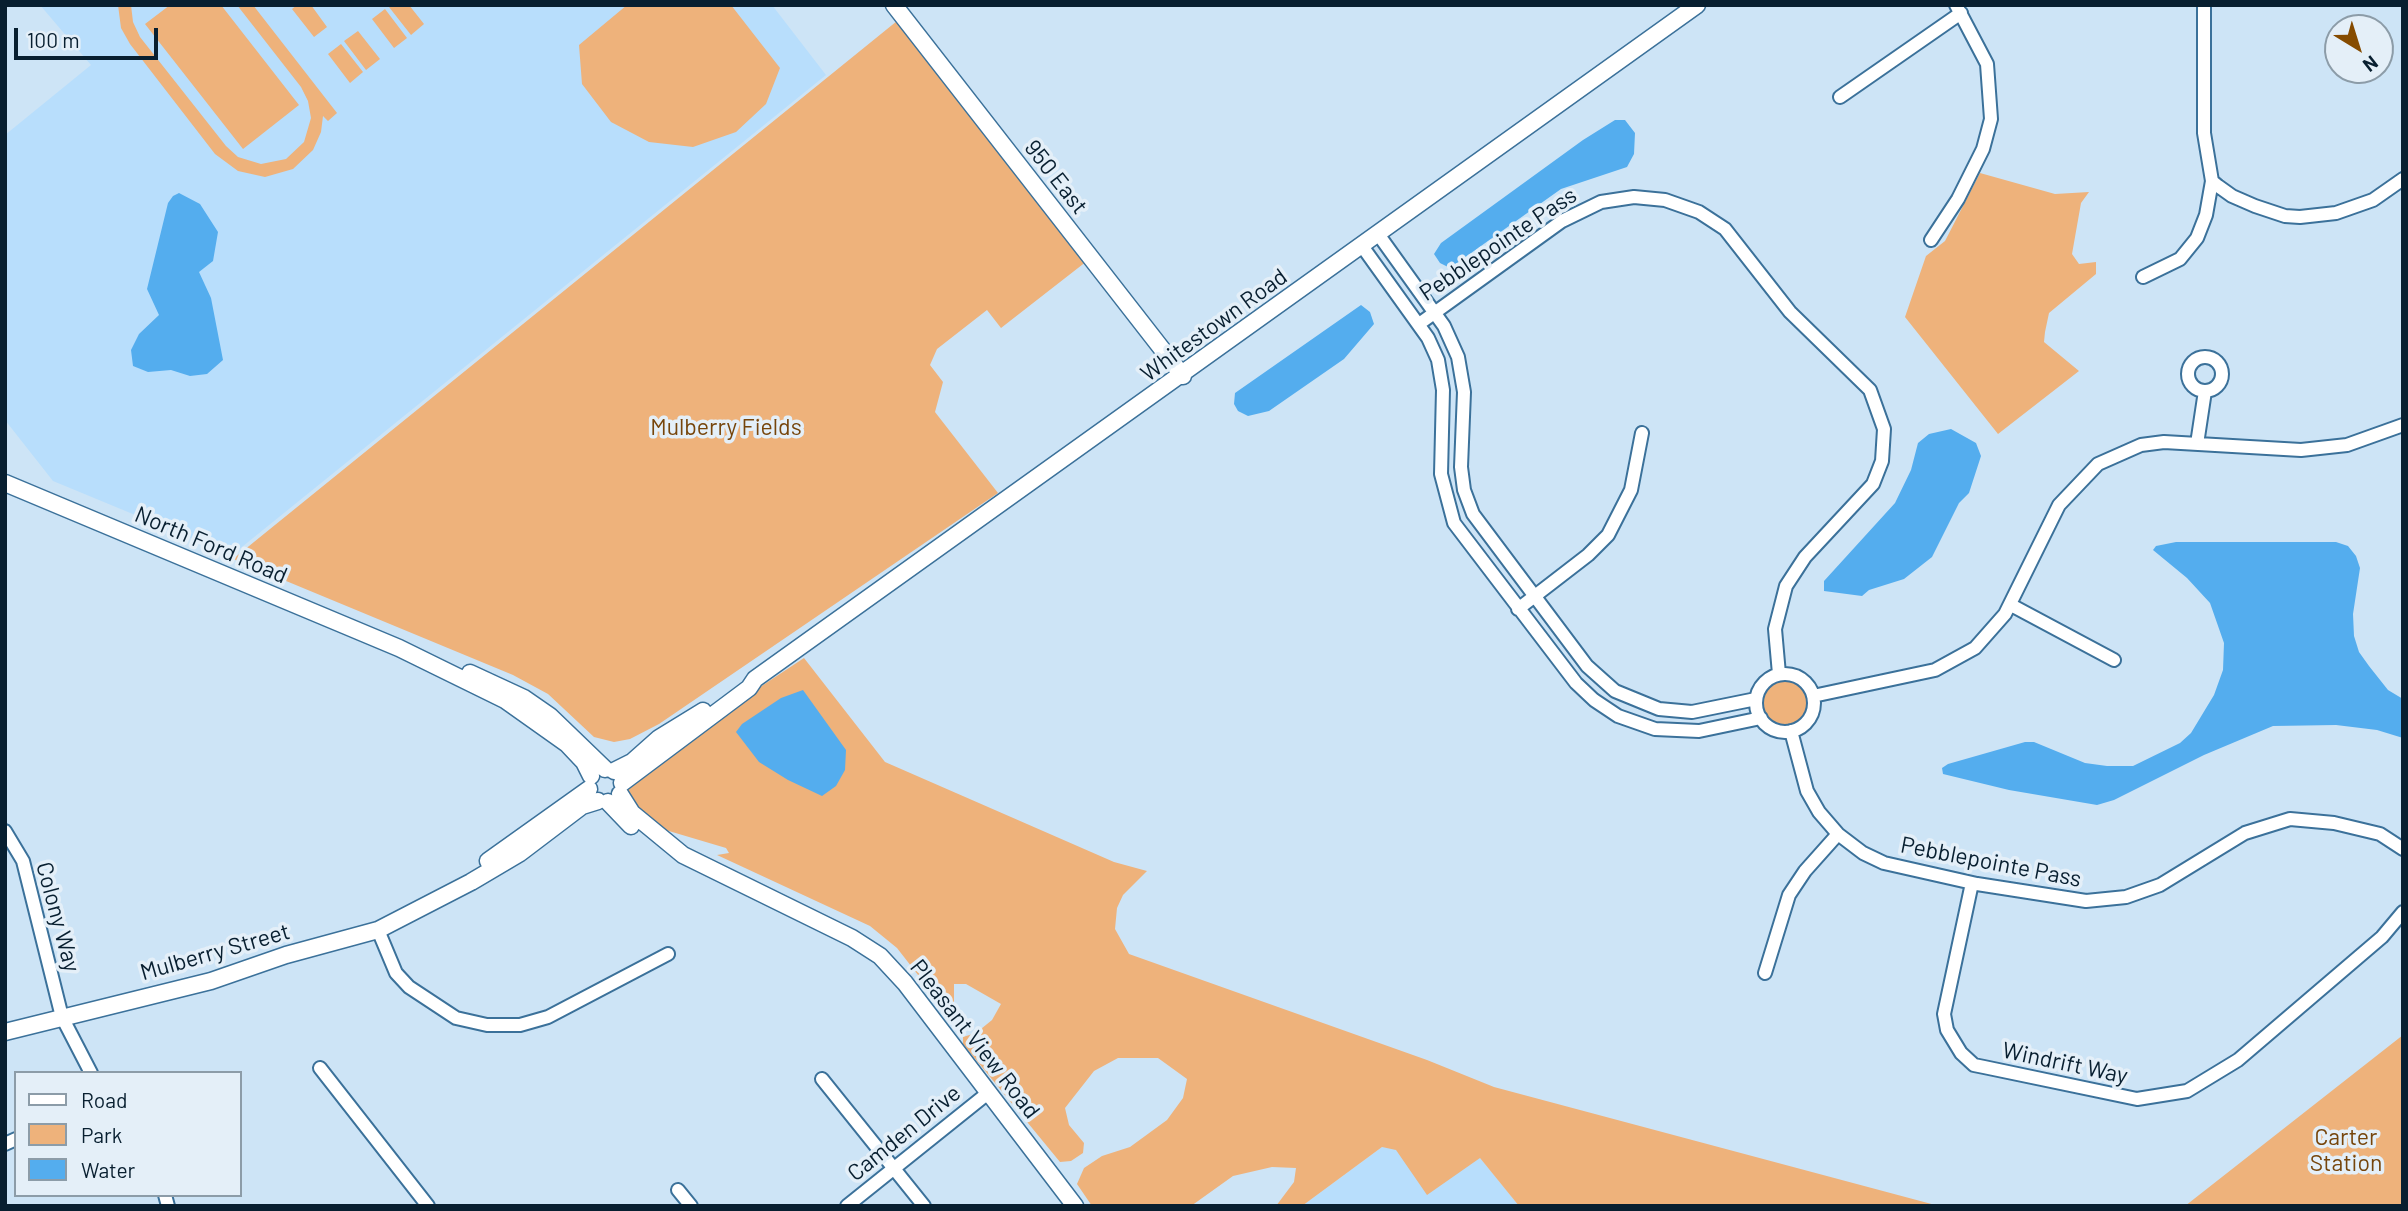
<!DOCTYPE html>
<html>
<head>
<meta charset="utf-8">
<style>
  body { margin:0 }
  #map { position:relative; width:2408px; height:1211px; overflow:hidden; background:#cde4f6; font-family:Barlow,sans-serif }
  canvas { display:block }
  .frame { position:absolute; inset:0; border:7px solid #081f30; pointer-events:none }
  .legend { position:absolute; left:14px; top:1071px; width:228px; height:126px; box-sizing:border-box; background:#e4eff8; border:2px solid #8c9ca8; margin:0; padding:9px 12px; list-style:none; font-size:21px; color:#081f30 }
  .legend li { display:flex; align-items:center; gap:14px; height:35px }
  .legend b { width:35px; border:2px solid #8c9ca8 }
  .north { position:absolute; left:2324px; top:14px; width:70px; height:70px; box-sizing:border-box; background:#e4eff8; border:2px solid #8c9ca8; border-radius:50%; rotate:142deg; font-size:19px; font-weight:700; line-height:28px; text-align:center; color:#081f30 }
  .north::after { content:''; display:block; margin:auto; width:24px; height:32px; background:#854b00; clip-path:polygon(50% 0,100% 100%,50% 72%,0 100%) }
  .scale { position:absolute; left:14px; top:28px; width:144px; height:32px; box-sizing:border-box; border:4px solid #081f30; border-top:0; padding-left:9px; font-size:21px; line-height:24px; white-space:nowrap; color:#081f30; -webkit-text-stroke:5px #e4eff8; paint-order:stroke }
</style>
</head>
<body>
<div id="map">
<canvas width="2408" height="1211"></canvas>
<div class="frame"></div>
<ul class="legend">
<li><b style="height:9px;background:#fff"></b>Road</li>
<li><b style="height:19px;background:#eeb27b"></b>Park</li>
<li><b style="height:19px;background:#54adee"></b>Water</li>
</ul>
<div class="north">N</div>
<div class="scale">100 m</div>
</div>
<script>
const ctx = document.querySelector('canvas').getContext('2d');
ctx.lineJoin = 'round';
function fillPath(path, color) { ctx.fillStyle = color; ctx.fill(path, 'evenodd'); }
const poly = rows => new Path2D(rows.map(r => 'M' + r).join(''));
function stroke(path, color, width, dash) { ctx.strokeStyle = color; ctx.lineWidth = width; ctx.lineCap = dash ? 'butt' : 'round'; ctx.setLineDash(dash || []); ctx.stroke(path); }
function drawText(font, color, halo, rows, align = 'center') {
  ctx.font = font + ' Barlow,sans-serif'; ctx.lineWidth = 7; ctx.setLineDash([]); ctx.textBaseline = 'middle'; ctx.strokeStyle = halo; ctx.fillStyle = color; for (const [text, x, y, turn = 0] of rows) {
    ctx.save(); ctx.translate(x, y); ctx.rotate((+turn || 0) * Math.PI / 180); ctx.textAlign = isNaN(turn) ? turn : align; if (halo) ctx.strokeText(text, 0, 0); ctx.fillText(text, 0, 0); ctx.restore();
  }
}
fillPath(poly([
  [40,5,772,5,826,75,232,555,53,481,5,420,5,135,91,65],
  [1382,1147,1480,1158,1519,1206,1302,1206]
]), '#b8defc');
fillPath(poly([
  [118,5,131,5,133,22,140,37,226,146,238,157,261,164,286,159,304,142,311,118,308,101,301,87,237,5,253,5,337,113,328,121,323,116,321,132,313,150,293,169,265,177,238,171,215,154,130,44,121,28],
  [170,5,221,5,299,105,243,149,145,24],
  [297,5,311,5,327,27,314,37,292,9],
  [391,5,409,5,424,24,411,35,389,7],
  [627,5,731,5,780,68,766,104,736,132,693,147,649,142,611,122,582,84,579,45],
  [385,9,407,38,394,48,372,19],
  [897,21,1087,261,1001,328,987,310,937,349,930,365,943,382,935,412,998,493,659,724,630,739,614,742,594,737,548,694,513,675,233,559],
  [358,31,380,59,366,70,344,41],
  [341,44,363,72,350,83,328,54],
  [1980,173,2055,194,2089,192,2081,203,2072,254,2079,264,2096,262,2096,274,2049,313,2045,332,2044,342,2079,371,1998,434,1905,317,1926,256,1945,241],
  [804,658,885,762,1114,862,1147,871,1123,895,1117,908,1115,929,1129,954,1427,1060,1494,1087,1939,1206,1519,1206,1480,1158,1427,1195,1396,1150,1382,1147,1302,1206,1276,1206,1294,1182,1296,1168,1272,1167,1233,1176,1191,1206,1092,1206,1077,1184,1084,1168,1102,1156,1130,1147,1167,1120,1183,1098,1187,1079,1158,1058,1118,1058,1094,1071,1065,1108,1069,1125,1084,1143,1083,1153,1071,1161,1060,1162,963,1044,963,1037,976,1033,992,1020,1001,1004,966,984,954,984,954,1005,943,1007,897,948,870,926,717,855,729,853,726,848,652,826,626,795,628,787,751,693],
  '1761 703a24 24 0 1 1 48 0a24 24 0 1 1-48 0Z',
  [2403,1035,2403,1206,2185,1206]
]), '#eeb27b');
fillPath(poly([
  [1615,120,1625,120,1635,133,1634,154,1627,167,1561,189,1450,268,1440,263,1434,254,1441,243,1583,140],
  [179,193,200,204,218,232,213,261,199,272,211,298,223,360,207,374,190,376,171,370,148,372,133,366,131,350,139,334,159,315,147,289,168,203,173,196],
  [1361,305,1370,312,1374,324,1344,359,1269,411,1248,416,1238,411,1234,404,1235,393],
  [1951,429,1976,443,1981,456,1969,493,1959,503,1932,557,1904,579,1869,590,1862,596,1824,591,1824,581,1895,503,1911,470,1918,443,1929,434],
  [2261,542,2336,542,2348,546,2356,556,2360,568,2353,614,2354,636,2359,652,2369,666,2388,690,2403,699,2403,738,2377,730,2336,725,2273,726,2204,755,2114,800,2097,805,2009,790,1943,774,1942,768,1948,764,2025,742,2034,742,2085,763,2107,766,2133,766,2180,743,2191,733,2214,695,2223,670,2224,643,2210,603,2187,578,2153,550,2156,546,2176,542],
  [803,690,846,750,845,770,836,786,822,796,788,780,759,762,736,732,742,724,781,698]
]), '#54adee');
const street = poly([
  [2204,5,2204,133,2212,181,2218,186,2232,196,2255,206,2285,216,2300,217,2336,213,2373,200,2403,179],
  [1840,97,1961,13],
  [1378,234,1444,326,1458,357,1464,392,1461,467,1464,490,1473,514,1587,666,1615,691,1659,709,1692,712,1756,699],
  [1931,240,1958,199,1983,149,1991,119,1987,64,1956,5],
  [1362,246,1428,338,1438,360,1443,390,1441,474,1454,523,1576,683,1594,700,1618,716,1655,729,1699,731,1761,718],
  [2143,277,2180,259,2197,238,2206,215,2212,181],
  [1419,324,1562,221,1601,202,1634,197,1665,200,1699,212,1725,229,1790,312,1870,390,1884,429,1882,461,1873,484,1805,557,1786,586,1775,629,1779,674],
  '2188 374a17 17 0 1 1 34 0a17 17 0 1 1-34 0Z',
  [2197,444,2205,391],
  [2011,605,2114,660],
  [1518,609,1588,555,1608,535,1631,490,1642,433],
  '1756 703a29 29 0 1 1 58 0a29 29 0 1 1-58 0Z',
  [1813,696,1935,670,1975,648,2005,614,2059,505,2098,464,2141,445,2164,442,2301,450,2347,445,2403,425],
  [1791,731,1807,791,1819,812,1838,834,1863,853,1884,863,1977,884,2086,901,2126,897,2160,885,2245,833,2290,819,2334,823,2380,834,2403,849],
  [5,831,23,861,62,1017,91,1073],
  [1972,883,1944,1014,1947,1030,1961,1053,1974,1065,1984,1067,2137,1099,2187,1091,2238,1060,2382,937,2403,912],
  [378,930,396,973,409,987,456,1018,487,1025,520,1025,548,1017,668,954],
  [1765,973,1789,895,1805,871,1838,834],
  [320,1068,428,1206],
  [822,1079,924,1206],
  [5,1144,16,1139],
  [678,1190,691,1206],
  [165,1195,168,1206],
  [847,1206,988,1093]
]);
const secondary = poly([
  [894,5,1183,376],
  [5,483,399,648,505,700,567,744,584,762,591,776],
  [470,673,524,698,550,716,605,769],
  [614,771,632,762,659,738,703,711],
  [622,783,749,688,755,679,1697,5],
  [620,794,632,813,683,855,852,938,880,956,905,983,1075,1206],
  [608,802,631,826],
  [488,861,589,789],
  [5,1032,211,981,286,955,378,930,471,882,520,853,582,806,598,801]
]);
stroke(street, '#3b719a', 16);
stroke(secondary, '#3b719a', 19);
stroke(street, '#fff', 12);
stroke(secondary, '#fff', 16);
drawText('23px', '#081f30', '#e4eff8', [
  ["950 East",1056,177,52],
  ["Pebblepointe Pass",1498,244,-34],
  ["Whitestown Road",1214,325,-36],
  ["North Ford Road",211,545,23],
  ["Pebblepointe Pass",1991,862,11],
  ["Colony Way",58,917,75],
  ["Mulberry Street",215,952,-16],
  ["Pleasant View Road",975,1039,52],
  ["Windrift Way",2065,1063,12],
  ["Camden Drive",904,1133,-39]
]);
drawText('23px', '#76450b', '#e4eff8', [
  ["Mulberry Fields",726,427],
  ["Carter",2346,1137],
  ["Station",2346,1163]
]);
</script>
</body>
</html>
